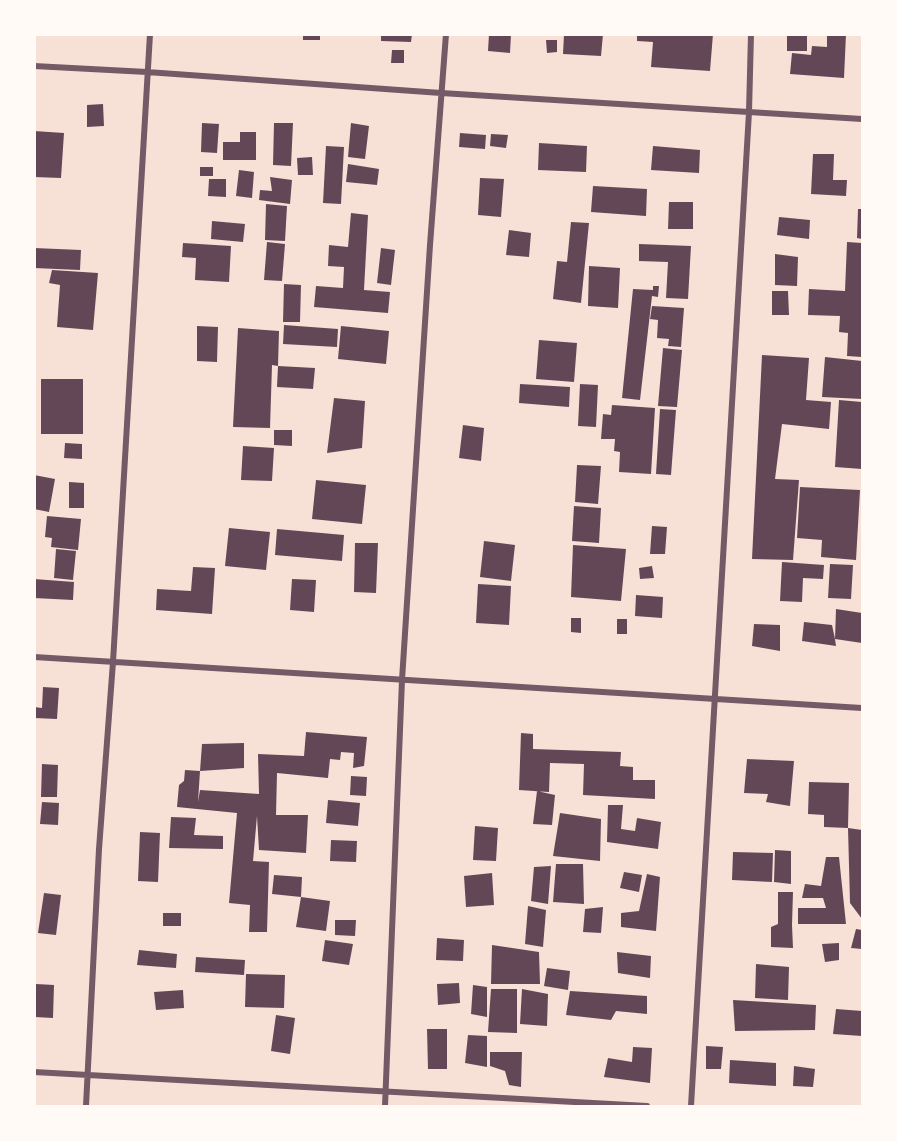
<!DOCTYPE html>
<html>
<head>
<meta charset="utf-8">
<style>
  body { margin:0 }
  #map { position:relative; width:897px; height:1141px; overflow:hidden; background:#f7e1d7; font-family:Karla,sans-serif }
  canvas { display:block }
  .frame { position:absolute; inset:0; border:36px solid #fffaf5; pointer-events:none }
</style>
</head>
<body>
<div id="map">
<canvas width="897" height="1141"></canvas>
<div class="frame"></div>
</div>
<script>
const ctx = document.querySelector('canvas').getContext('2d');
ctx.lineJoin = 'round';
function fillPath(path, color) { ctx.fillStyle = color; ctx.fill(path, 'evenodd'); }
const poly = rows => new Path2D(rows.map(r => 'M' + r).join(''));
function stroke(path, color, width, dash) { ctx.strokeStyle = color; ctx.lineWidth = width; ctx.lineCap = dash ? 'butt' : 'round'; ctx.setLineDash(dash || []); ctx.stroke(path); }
fillPath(poly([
  [303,34,320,34,320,40,303,40],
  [381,34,412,34,411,42,381,41],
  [489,34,511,34,510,53,488,51],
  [564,34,603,34,601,56,563,54],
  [637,34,713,34,710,71,651,67,653,42,637,41],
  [787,34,807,34,807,51,787,51],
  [827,34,846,34,844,78,790,74,792,53,811,55,812,46,827,47],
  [546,40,557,40,557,52,547,53],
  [392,50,404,50,404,63,391,63],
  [103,104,104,126,87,127,87,105],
  [202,123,219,124,217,153,201,152],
  [274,123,293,123,291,166,273,165],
  [351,123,369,126,365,159,348,157],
  [34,131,64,133,61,178,34,177],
  [240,132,256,132,256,160,223,160,223,142,240,142],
  [460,133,486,135,485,149,459,147],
  [491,134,508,135,506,148,490,146],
  [539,143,587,146,586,172,538,170],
  [326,146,344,147,341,204,323,203],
  [653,146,700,150,699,173,651,170],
  [813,154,834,154,833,180,847,180,846,196,811,194],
  [312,157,313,175,298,175,297,158],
  [348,164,379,169,377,185,346,182],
  [200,167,213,167,213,176,200,176],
  [239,170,254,172,252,198,236,196],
  [270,177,292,180,290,204,259,200,260,190,272,191],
  [480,178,504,179,501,217,478,215],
  [209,179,226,179,226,197,208,196],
  [593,186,647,189,646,216,591,212],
  [669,202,693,202,693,229,668,229],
  [266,204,287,206,285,241,265,240],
  [858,209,862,209,862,239,857,238],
  [351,213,368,215,364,290,390,292,388,313,314,307,316,286,343,288,344,267,328,266,329,245,348,247],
  [779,217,810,220,809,239,777,235],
  [212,221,245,224,243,242,211,239],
  [571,222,589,223,581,303,553,299,557,261,567,262],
  [509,230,531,233,529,257,506,255],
  [267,242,285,244,282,281,264,280],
  [847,242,862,243,862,357,847,356,848,333,839,332,840,316,808,315,809,289,845,291],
  [183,243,231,246,229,282,195,280,196,258,182,257],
  [639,244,691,246,688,299,666,298,668,262,639,261],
  [34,248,81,250,80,270,34,268],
  [381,248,395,250,391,285,377,283],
  [775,254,798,257,797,286,775,285],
  [589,266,620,268,618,308,588,306],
  [52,270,98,273,93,330,57,327,60,285,49,283],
  [284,284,301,285,300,322,283,322],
  [653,286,659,286,658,297,652,296,640,400,622,398,633,289,653,290],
  [772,291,788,291,789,315,772,315],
  [652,306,684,308,681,347,668,346,669,339,657,338,658,320,650,319],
  [284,325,338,329,337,347,283,344],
  [197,326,218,327,217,362,197,361],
  [341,326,389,331,386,364,338,359],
  [238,328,279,331,278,366,272,365,270,428,233,427],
  [539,340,577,343,574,382,536,379],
  [663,348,682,350,677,407,658,406],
  [762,355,809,358,806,400,831,402,829,429,782,424,775,479,799,480,793,560,752,559],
  [825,357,862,361,862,399,822,397],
  [278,366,315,368,313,389,277,387],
  [41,379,83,379,83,434,41,434],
  [520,384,570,387,569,407,519,403],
  [580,384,598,385,596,427,578,426],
  [334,398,365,401,362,448,327,453],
  [839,400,862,402,862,469,835,467],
  [612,405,655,408,651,474,619,472,620,452,614,451,615,439,601,439,603,414,611,415],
  [660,409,676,410,671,475,656,474],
  [463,425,484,428,481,461,459,458],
  [274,430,292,430,292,446,274,445],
  [65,443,82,444,82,459,64,458],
  [243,446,274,448,272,481,241,480],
  [577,465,601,466,598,504,575,502],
  [34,475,55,479,49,512,34,509],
  [316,480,366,485,362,524,312,519],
  [69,482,84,483,84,508,69,508],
  [800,487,860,490,856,560,821,557,822,540,797,538],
  [574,506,601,508,599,543,572,541],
  [47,516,81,519,78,550,51,547,52,538,45,537],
  [652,526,667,527,665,554,650,554],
  [229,528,270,532,266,570,225,566],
  [277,529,344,535,342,561,275,555],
  [484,541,515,545,511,581,480,577],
  [355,543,378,543,376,593,354,592],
  [573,545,626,549,621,601,571,597],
  [56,549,76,551,73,580,54,578],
  [782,562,824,565,823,579,803,578,802,602,780,601],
  [830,564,853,565,851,599,828,598],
  [652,566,654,578,640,579,639,568],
  [193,567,215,568,212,614,156,610,157,589,191,591],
  [34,579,74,582,73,600,34,598],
  [292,579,316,580,314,612,290,610],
  [478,584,511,586,509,625,476,623],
  [636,595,663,597,662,618,635,616],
  [836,609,862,613,862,643,835,639,836,646,802,641,804,622,832,625,835,639],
  [571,618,581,618,581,633,571,632],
  [617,619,627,619,627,634,617,634],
  [754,624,780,625,780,651,752,646],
  [43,687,59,688,57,719,34,718,34,707,42,708],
  [306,732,367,737,364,766,353,768,354,753,341,752,340,760,330,759,328,778,277,773,276,815,308,815,306,853,259,850,257,816,253,861,269,862,267,932,249,932,250,905,229,903,237,813,177,807,179,785,184,781,185,770,200,771,198,802,200,790,259,794,258,754,304,756],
  [521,733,533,734,533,749,621,752,620,766,633,767,633,780,655,780,655,799,583,795,584,764,550,763,549,792,519,790],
  [244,743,244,768,200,771,202,744],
  [747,759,794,761,790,806,766,802,768,794,744,793],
  [42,764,58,765,57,797,41,797],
  [351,776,367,777,366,796,350,795],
  [809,782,849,783,848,828,824,827,824,815,808,814],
  [537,791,555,795,552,825,533,824],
  [328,800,360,803,358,826,326,823],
  [42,802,59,803,58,825,40,824],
  [608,805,623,805,621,829,635,831,637,818,661,822,658,849,607,842],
  [560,813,601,819,600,861,553,856],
  [171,817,196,818,194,835,223,836,223,849,169,848],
  [475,826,498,828,496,861,473,860],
  [848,828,862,830,862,919,850,903],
  [140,832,160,833,158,882,138,881],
  [331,840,357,841,356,862,330,861],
  [775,850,791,851,791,884,774,882],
  [733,852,773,853,772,882,732,880],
  [826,857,839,857,846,924,798,924,798,908,826,908,823,898,802,898,805,884,821,886],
  [556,864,583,864,584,904,553,902],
  [551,866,548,904,531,901,534,867],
  [624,872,642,875,639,892,620,888],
  [492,873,494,905,466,907,464,876],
  [647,874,660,877,656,931,621,927,621,913,639,911],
  [274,875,302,877,301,897,272,894],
  [778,892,793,892,792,925,793,948,771,947,771,927,778,924],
  [44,893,61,895,56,935,38,933],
  [301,897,330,901,326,931,296,927],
  [528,906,546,910,543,947,525,944],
  [603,907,601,933,583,932,585,909],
  [163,913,181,913,181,926,163,926],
  [335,920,356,920,355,936,335,935],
  [856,929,862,930,862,949,851,948],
  [437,938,464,940,463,961,436,960],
  [325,940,353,944,349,965,322,961],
  [839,943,839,960,825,962,822,944],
  [492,945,539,952,540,984,491,984],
  [139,950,177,954,176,968,137,965],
  [617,952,651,956,650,978,618,973],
  [196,957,245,960,244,975,195,972],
  [756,964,789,967,788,1000,755,998],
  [547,968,570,971,568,990,544,986],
  [246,974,285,975,284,1008,245,1007],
  [459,983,460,1003,438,1005,437,984],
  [36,984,54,985,53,1018,35,1017],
  [473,985,487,987,487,1017,471,1014],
  [491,989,517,989,517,1033,488,1032],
  [522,989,548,994,547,1026,520,1024],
  [183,990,184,1008,156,1010,154,992],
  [570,991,647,996,647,1014,616,1011,611,1020,566,1015],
  [733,1000,816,1005,815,1030,735,1031],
  [836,1009,862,1011,862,1036,833,1034],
  [276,1015,295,1018,290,1054,271,1051],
  [427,1029,447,1029,447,1069,428,1069],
  [468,1035,487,1036,487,1067,465,1063],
  [706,1046,723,1047,721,1069,706,1069],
  [633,1047,652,1048,650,1083,604,1077,608,1058,632,1062],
  [490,1052,522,1052,521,1087,509,1085,505,1071,490,1066],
  [730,1060,776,1063,776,1086,729,1083],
  [794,1066,815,1069,813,1087,793,1086]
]), '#644757');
stroke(poly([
  [34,66,147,72,441,93,862,119],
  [34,657,862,708],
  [34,1072,647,1106],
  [86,1106,99,849,113,662,150,34],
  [385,1106,402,680,430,245,446,34],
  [691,1106,749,112,751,34]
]), '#755966', 6);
</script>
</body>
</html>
